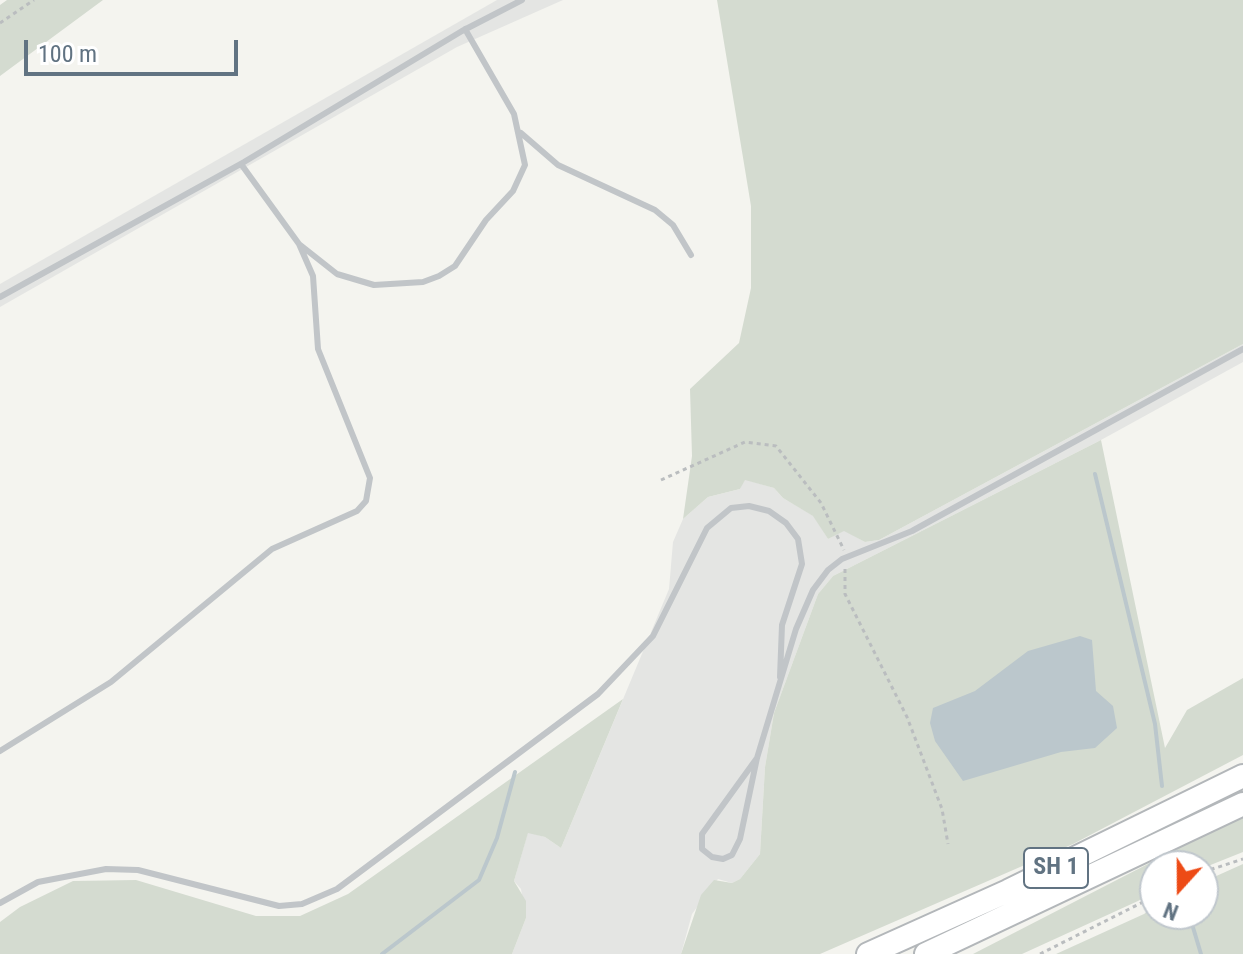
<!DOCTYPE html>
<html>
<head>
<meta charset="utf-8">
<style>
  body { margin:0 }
  #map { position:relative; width:1243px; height:954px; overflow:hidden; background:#f4f4ef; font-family:"Roboto Condensed",sans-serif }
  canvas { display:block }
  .north { position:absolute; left:1139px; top:850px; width:80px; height:80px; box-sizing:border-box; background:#fff; border:2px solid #c0c7cd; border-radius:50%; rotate:201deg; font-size:22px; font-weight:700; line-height:32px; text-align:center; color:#617382 }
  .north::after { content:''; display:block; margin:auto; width:28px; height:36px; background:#ed4b16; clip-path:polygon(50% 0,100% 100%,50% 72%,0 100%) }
  .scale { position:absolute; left:24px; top:40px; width:214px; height:36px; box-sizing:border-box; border:4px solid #617382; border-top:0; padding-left:10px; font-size:24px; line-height:28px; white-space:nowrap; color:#617382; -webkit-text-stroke:6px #fff; paint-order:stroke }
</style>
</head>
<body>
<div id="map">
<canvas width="1243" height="954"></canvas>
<div class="north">N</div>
<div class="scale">100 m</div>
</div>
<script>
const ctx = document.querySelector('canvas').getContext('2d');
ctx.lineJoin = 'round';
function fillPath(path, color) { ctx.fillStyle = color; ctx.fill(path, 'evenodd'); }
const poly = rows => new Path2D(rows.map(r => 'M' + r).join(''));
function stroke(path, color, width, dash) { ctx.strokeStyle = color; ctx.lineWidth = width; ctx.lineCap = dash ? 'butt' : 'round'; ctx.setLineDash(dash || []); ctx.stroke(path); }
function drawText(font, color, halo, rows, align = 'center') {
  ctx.font = font + ' "Roboto Condensed",sans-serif'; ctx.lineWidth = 8; ctx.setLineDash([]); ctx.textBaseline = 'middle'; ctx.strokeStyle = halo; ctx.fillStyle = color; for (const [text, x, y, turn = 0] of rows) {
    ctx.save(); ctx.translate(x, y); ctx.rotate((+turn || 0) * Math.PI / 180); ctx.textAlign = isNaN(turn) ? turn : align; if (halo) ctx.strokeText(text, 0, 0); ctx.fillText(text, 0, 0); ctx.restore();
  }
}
fillPath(poly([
  [497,0,563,0,457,47,0,307,0,284],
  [1243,344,1243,362,1101,440,833,576,818,594,774,713,765,767,760,854,740,879,732,883,718,879,692,914,681,954,512,954,526,918,521,889,514,881,528,832,545,837,561,848,669,589,673,542,683,519,708,497,740,489,744,479,774,488,783,498,814,516,828,539,844,530,865,542,879,540]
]), '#e4e5e3');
fillPath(poly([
  [7,0,103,0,0,76,0,5],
  [717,0,1243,0,1243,344,879,540,865,542,844,531,828,539,813,516,783,498,774,488,745,480,740,489,708,497,683,519,692,456,690,389,739,343,751,288,751,206],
  [1101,440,1165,748,1187,710,1243,678,1243,755,1073,844,820,954,681,954,701,895,714,880,732,883,740,879,760,854,765,767,774,713,818,594,833,576],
  [623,699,561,848,545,837,528,833,514,881,526,901,526,918,512,954,0,954,0,922,20,907,73,881,136,880,256,916,300,916,348,894],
  [1243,815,1243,852,1203,868,1155,866,1155,890,1138,901,1022,954,973,954],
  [1243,864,1243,954,1056,954,1144,914,1155,906,1155,914,1203,914,1203,882]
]), '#d4dbd0');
fillPath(poly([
  [1080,636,1092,640,1096,691,1113,706,1117,728,1095,748,1061,752,963,781,935,741,930,723,933,708,975,691,1028,651]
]), '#bbc7cc');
stroke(poly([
  [1095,474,1155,724,1162,786],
  [1189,914,1201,954],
  [382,954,479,880,497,838,515,772]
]), '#bbc7cc', 4);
const motorway = poly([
  [868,954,1008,891,1243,776],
  [926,954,1243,804]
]);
stroke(motorway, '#b3b7ba', 26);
stroke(poly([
  [0,23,34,0],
  [661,480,745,442,776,446,821,503,844,550],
  [845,569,845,594,907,717,942,809,948,844],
  [1203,872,1243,859],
  [1040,954,1155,896]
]), '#babdbf', 3, [4, 4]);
stroke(poly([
  [521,133,558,165,655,210,673,225,691,255],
  [241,164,299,244,337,274,374,285,423,282,439,276,455,266,486,220,513,191,525,165,514,114,465,29],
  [0,297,244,162,462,31,522,0],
  [0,751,111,682,272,549,357,511,366,501,370,478,318,349,313,276,299,244],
  [757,758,702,834,702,849,712,857,723,859,732,855,740,839,757,758,796,629,813,590,828,570,842,559,912,531,1243,349],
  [0,903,38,882,106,869,138,870,279,906,302,904,337,889,598,694,653,636,707,528,731,508,749,506,769,511,786,523,798,539,802,564,782,625,780,677]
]), '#c1c5c8', 6);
stroke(motorway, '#fff', 22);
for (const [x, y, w] of [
  [1056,868,64]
]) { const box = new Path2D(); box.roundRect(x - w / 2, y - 20, w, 40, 6); ctx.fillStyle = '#fff'; ctx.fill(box); stroke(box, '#617382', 2); }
drawText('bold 24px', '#617382', null, [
  ["SH 1",1056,868]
]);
</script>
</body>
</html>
